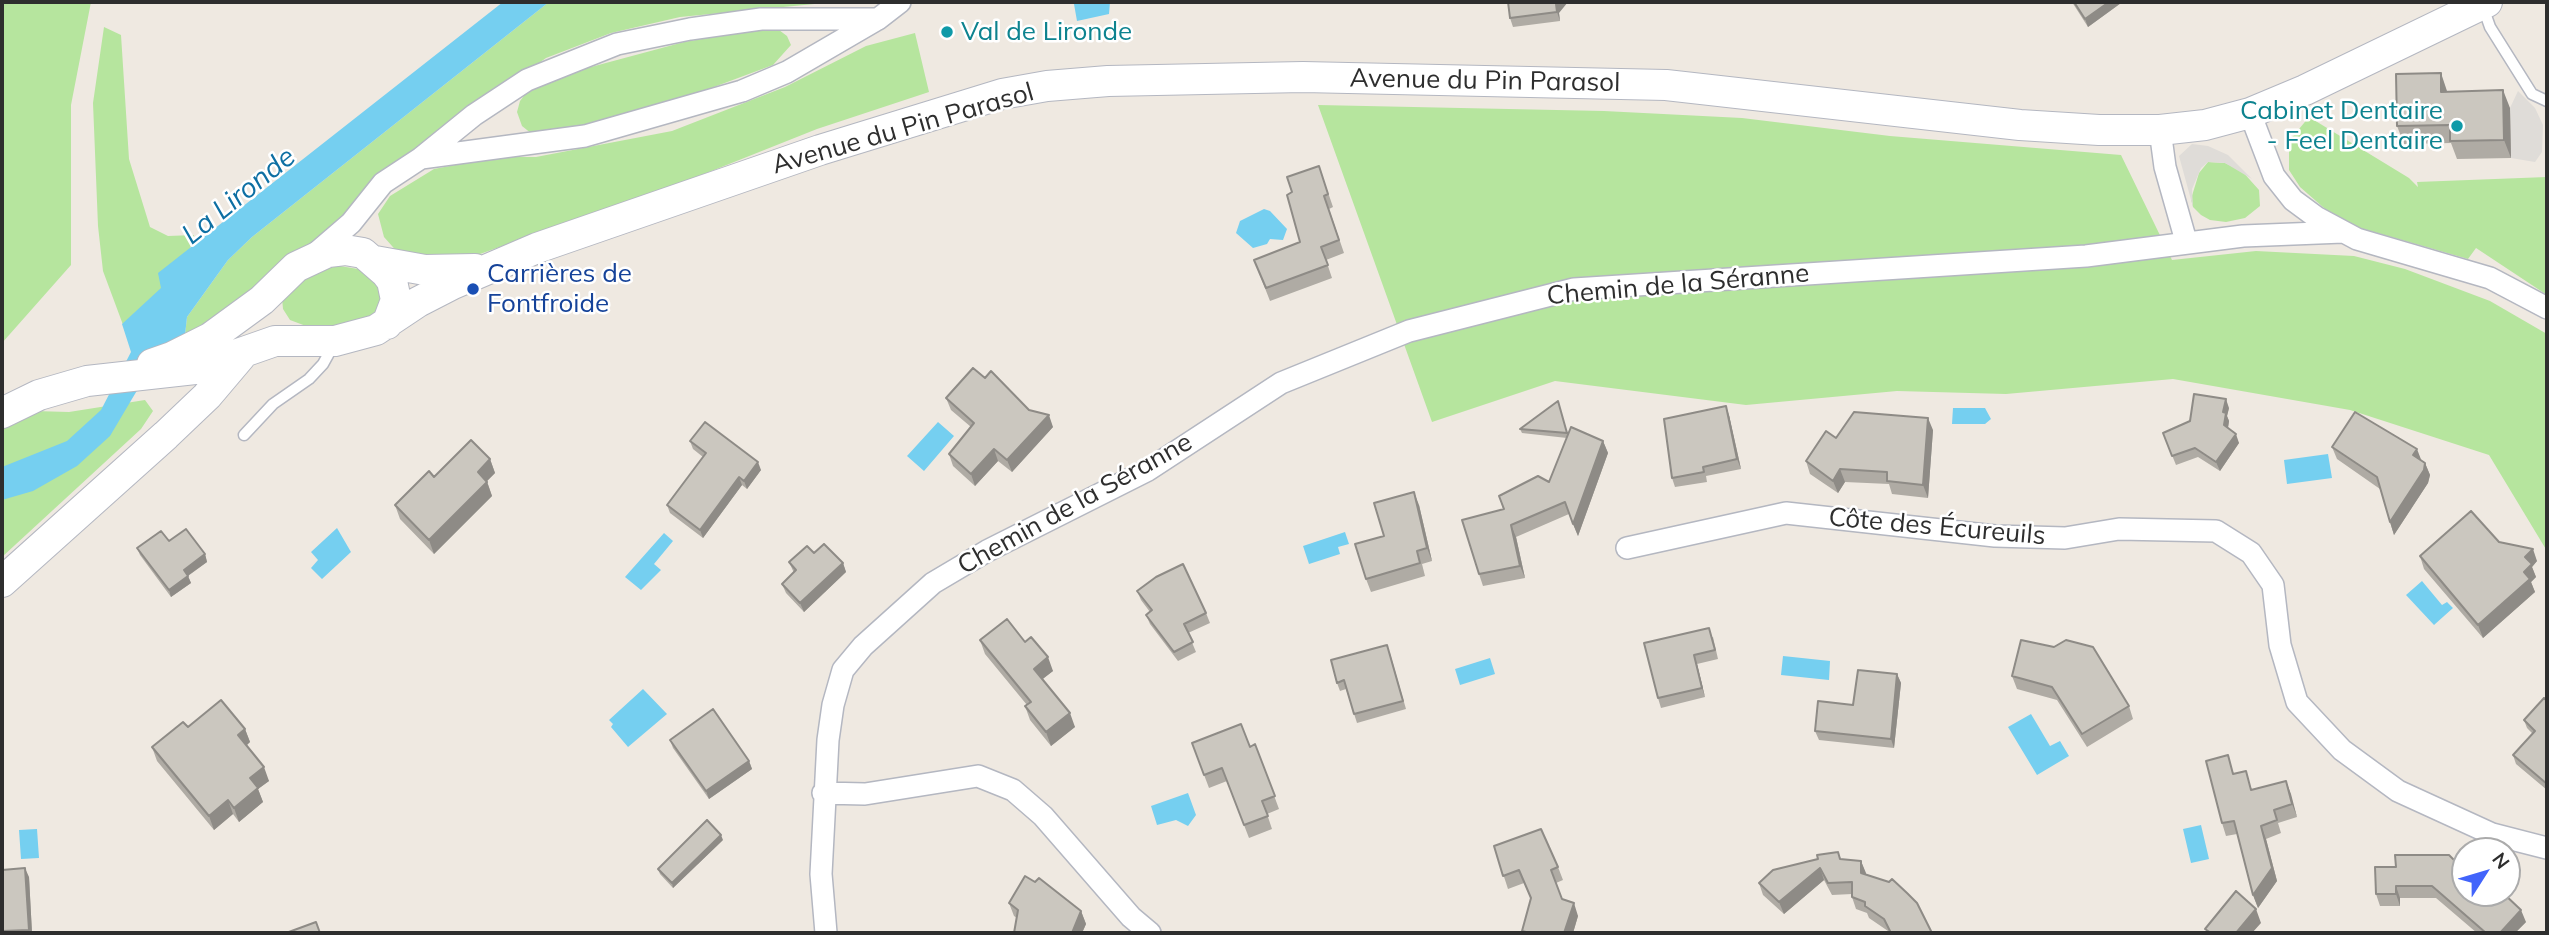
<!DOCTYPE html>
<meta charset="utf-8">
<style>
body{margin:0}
#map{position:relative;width:2549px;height:935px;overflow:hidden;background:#efe9e1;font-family:Mulish,sans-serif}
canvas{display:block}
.frame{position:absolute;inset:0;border:4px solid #2e2e2e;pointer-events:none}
.north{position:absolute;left:2451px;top:837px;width:70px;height:70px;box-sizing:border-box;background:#fff;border:2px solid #ababab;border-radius:50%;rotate:53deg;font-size:19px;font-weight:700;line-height:28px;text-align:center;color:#2e2e2e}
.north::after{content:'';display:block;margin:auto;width:24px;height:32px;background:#4264fb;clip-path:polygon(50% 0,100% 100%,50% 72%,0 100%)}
</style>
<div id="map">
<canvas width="2549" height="935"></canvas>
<div class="frame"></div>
<div class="north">N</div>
</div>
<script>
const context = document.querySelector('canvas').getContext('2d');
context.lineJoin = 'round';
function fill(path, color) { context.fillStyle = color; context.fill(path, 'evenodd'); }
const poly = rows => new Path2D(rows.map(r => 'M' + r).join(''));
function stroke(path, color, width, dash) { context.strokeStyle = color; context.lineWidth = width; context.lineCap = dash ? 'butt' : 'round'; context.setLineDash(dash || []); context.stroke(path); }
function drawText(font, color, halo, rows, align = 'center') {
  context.font = font + ' Mulish,sans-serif'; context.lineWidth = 5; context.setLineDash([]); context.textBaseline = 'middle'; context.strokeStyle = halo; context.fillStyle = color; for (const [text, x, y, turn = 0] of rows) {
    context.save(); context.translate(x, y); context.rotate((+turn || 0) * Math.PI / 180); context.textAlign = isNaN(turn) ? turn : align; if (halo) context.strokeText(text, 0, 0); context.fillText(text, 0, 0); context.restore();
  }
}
fill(poly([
 [2,2,91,2,71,105,71,265,2,343],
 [549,2,835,2,680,17,611,33,546,58,367,186,338,226,221,326,185,335,187,317,228,260,252,237],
 [104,27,121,35,129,159,150,227,168,236,194,235,161,345,132,349,103,271,98,226,93,103],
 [766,28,779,30,787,36,791,45,773,65,679,100,609,119,542,134,532,134,522,126,517,112,520,101,529,89,550,78,684,42],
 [915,33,929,92,817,129,704,174,452,264,400,255,384,237,378,214,390,196,434,169,497,157,536,157,672,131,785,87,866,46],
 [1318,105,1604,111,1742,118,1890,136,2121,155,2172,260,2256,251,2354,256,2405,269,2490,301,2547,334,2547,551,2489,455,2350,410,2173,379,2006,394,1897,391,1746,405,1555,381,1432,422],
 [2309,117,2409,178,2418,187,2417,182,2547,177,2547,295,2476,248,2468,259,2360,228,2332,215,2300,187,2289,170,2289,141],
 [2208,162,2225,163,2242,171,2259,190,2260,206,2245,218,2226,222,2210,220,2201,215,2193,207,2191,199,2199,173],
 [340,266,364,270,377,280,385,298,375,314,354,324,325,327,306,326,290,320,283,309,282,298,315,270],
 [145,400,153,411,141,429,2,557,2,429,34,411,69,412]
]), '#b6e59e');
fill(poly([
 [2518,91,2535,108,2543,125,2542,152,2535,162,2511,158,2510,108],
 [2192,144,2208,146,2228,155,2252,179,2225,163,2208,162,2201,168,2192,189,2193,207,2179,156]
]), '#dfdcd8');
fill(poly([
 [503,2,549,2,252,237,228,260,187,317,185,335,164,345,110,436,77,466,33,491,2,500,2,467,67,441,101,410,131,352,122,324,161,288,158,273],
 [1084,2,1110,2,1109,14,1077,21,1074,4],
 [1264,209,1270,211,1287,229,1283,240,1270,239,1267,244,1253,248,1236,233,1240,221],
 [1953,408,1985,408,1991,419,1985,424,1952,424],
 [938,422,954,436,924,471,907,456],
 [2328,454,2332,478,2287,484,2284,460],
 [337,528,351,552,322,579,311,568,318,560,311,552],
 [1345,532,1349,544,1338,547,1340,554,1309,564,1303,546],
 [664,533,673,541,654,564,661,570,641,590,625,577],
 [2422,581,2442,605,2447,602,2453,608,2434,625,2406,595],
 [1783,656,1830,661,1829,680,1781,675],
 [1490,658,1495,674,1460,685,1455,669],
 [643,689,667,714,628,747,611,727,613,724,609,720],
 [2031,714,2050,746,2060,741,2069,756,2037,775,2008,727],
 [1188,793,1196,815,1188,826,1176,820,1157,825,1151,806],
 [2201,825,2209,859,2191,863,2183,829],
 [37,829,39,858,21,859,19,830]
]), '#75cff0');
const lane = poly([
 [2483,7,2490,27,2532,94,2547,101],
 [244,435,273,404,309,379,323,364,334,344]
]);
const street = poly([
 [878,19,761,19,690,29,617,44,527,80,474,115,421,158,585,136,742,91,787,72,878,19,900,2],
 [2250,113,2274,176,2293,200,2316,217,2357,239,2490,278,2547,308],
 [2160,130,2165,167,2186,241],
 [315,254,351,223,383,183,421,158],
 [1627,548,1786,513,1995,536,2065,538,2119,529,2216,531,2251,553,2273,585,2280,645,2297,702,2342,750,2398,791,2492,834,2547,848],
 [823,793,865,794,978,776,1013,790,1043,816,1131,917,1150,933],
 [826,933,821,874,828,740,833,705,843,670,863,646,933,583,987,551,1148,470,1281,383,1409,331,1574,289,2086,256,2243,236,2343,232]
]);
const secondary = poly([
 [375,261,425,270,475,269],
 [152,364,172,357,210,338,262,300,296,267,328,252,345,250,363,253,386,273,392,281,396,300,387,324],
 [2,413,39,395,87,381,195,369,275,341,335,341,376,330,418,302,453,284,537,248,820,150,1002,94,1047,86,1108,81,1303,77,1666,85,2020,125,2099,130,2160,130,2205,125,2250,113,2305,90,2487,2],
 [2,582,166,435,207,396,240,357]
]);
stroke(lane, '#b4b7c1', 13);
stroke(street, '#b4b7c1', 24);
stroke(secondary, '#b4b7c1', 32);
stroke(lane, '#fff', 10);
stroke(street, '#fff', 21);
stroke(secondary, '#fff', 30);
fill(poly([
 [1508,2,1559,13,1560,21,1513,27,1510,18],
 [2072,2,2120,2,2121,3,2088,27],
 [2447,91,2510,108,2511,158,2457,159,2451,143,2404,144,2397,126],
 [1319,166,1333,207,1329,209,1344,253,1326,260,1332,278,1270,301,1254,260,1300,242,1292,192],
 [985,378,1053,427,1012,472,998,461,975,486,953,466,949,454,971,427,951,410,946,398],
 [1558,401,1568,436,1603,441,1608,453,1578,536,1569,514,1516,537,1525,578,1483,586,1479,574,1503,509,1499,496,1549,482,1567,438,1522,433,1520,429],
 [2229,408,2227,416,2229,421,2228,428,2239,443,2220,471,2198,457,2176,465,2163,433],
 [1729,415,1741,469,1706,476,1707,482,1675,487,1672,478],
 [1933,430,1928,498,1892,494,1889,484,1845,482,1838,493,1810,474,1806,461,1836,438],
 [690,441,761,470,747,489,742,485,703,538,670,513,667,505,703,457,693,449],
 [2332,447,2421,460,2425,463,2430,475,2428,483,2394,535,2380,489,2337,459],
 [490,459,495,473,487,481,492,496,434,554,400,519,395,505,434,477],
 [1419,505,1432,561,1422,564,1425,576,1371,592,1366,579,1384,536],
 [169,541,205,554,207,562,188,576,191,583,171,597,140,555,137,548],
 [2499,542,2537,561,2532,567,2536,577,2531,582,2535,592,2483,638,2424,569,2420,556],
 [814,553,843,563,846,572,804,612,786,593,782,584,794,573,789,562],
 [1137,591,1206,613,1210,623,1188,633,1196,652,1178,661,1150,624,1146,615,1150,612,1141,600],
 [1713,637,1718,659,1697,664,1705,697,1661,708,1658,698,1644,643],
 [980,640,1025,642,1053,671,1042,679,1075,727,1051,746,1030,720,1025,706,1027,705,985,654],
 [1390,653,1406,709,1357,723,1346,689,1340,691,1337,683],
 [1897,674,1901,683,1894,748,1819,740,1815,731],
 [2012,676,2129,706,2133,719,2087,747,2057,700,2017,689],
 [2547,701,2547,790,2516,764,2513,755,2533,734,2527,728,2524,720],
 [188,727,245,729,250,742,246,745,269,781,258,789,263,802,239,822,233,814,214,830,157,761,152,747],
 [670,740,749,761,752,769,709,799,673,748],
 [1192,743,1250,747,1255,744,1279,809,1267,814,1272,829,1249,838,1227,781,1209,788],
 [2234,773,2252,790,2286,781,2297,817,2278,823,2281,833,2266,839,2277,881,2258,908,2253,895,2237,834,2226,836,2222,823],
 [723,840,673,888,660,874,658,869],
 [1494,846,1558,867,1563,880,1556,883,1562,899,1578,916,1573,933,1523,933,1522,931,1531,899,1524,883,1508,889],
 [1838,852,1841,859,1861,861,1866,875,1932,933,1889,933,1888,931,1869,918,1867,913,1856,909,1852,897,1852,894,1832,895,1824,880,1784,914,1763,895,1759,883],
 [2375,867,2465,893,2526,922,2515,933,2477,933,2436,898,2400,898,2400,906,2380,906,2376,894],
 [2,870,29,877,32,933,2,933],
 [1009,903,1081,911,1086,924,1082,933,1014,933,1017,918,1014,916]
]), '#afaba4');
fill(poly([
 [1557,2,1568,2,1559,13,1560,21,1557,12,1556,4],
 [2109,2,2120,2,2121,3,2088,27,2085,19],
 [2441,73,2447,91,2441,92],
 [2503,90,2510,108,2511,158,2504,140],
 [2226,399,2229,408,2227,416,2229,421,2227,434,2224,425,2223,412],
 [1726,406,1729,415,1741,469,1737,459],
 [1049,415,1053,427,1012,472,1007,460],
 [1928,418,1933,430,1928,498,1923,485],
 [2236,434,2239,443,2220,471,2216,462],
 [1603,441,1608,453,1578,536,1573,524],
 [994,449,998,461,975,486,971,474],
 [2417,449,2422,462,2413,455],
 [490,459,495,473,483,485,478,472],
 [758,462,761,470,747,489,744,481],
 [2425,463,2430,475,2428,483,2394,535,2390,522],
 [1840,469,1845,482,1838,493,1833,481],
 [739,477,742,485,703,538,700,530],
 [487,482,492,496,434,554,429,540],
 [1414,492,1419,505,1432,561,1427,548],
 [1511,525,1516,537,1525,578,1520,566],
 [2533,549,2537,561,2532,567,2536,577,2531,582,2535,592,2483,638,2478,625,2525,557],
 [205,554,207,562,186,577,184,570],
 [843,563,846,572,804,612,800,603],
 [188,576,191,583,171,597,169,590],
 [1694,655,1697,664,1705,697,1702,688],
 [1048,657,1053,671,1039,682,1034,669],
 [1897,674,1901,683,1894,748,1891,739],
 [1070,713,1075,727,1051,746,1046,732],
 [245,729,250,742,243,749,238,735],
 [749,761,752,769,709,799,706,791],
 [264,767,269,781,258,789,263,802,239,822,234,808,250,778],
 [2286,781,2291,794,2297,817,2292,804],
 [228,800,233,814,214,830,209,816],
 [2261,826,2266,839,2277,881,2258,908,2253,895],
 [721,835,723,840,673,888,672,883],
 [1861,861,1866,873,1865,885,1861,873],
 [25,868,29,877,32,933,30,933,29,930],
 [1820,868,1824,880,1784,914,1779,902],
 [2396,886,2400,898,2400,906,2396,894],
 [1574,903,1578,916,1573,933,1564,933],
 [2256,909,2261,923,2252,933,2236,933],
 [2521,910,2526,922,2515,933,2500,933],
 [1081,911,1086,924,1082,933,1072,933]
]), '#8e8b86');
const building = poly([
 [1508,2,1557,2,1556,4,1557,12,1510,18,1508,2],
 [2074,2,2109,2,2085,19,2074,2],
 [2441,73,2441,92,2503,90,2504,140,2450,141,2450,125,2397,126,2396,74,2441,73],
 [1319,166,1328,194,1324,196,1339,240,1321,247,1328,265,1266,288,1254,260,1300,242,1287,195,1292,192,1287,177,1319,166],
 [973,368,985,378,991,371,1029,410,1049,415,1007,460,994,449,971,474,949,454,974,423,946,398,973,368],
 [2194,394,2226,399,2223,412,2226,413,2224,425,2236,434,2216,462,2195,448,2172,456,2163,433,2190,421,2194,394],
 [1558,401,1567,433,1520,429,1558,401],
 [1726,406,1737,459,1703,467,1704,472,1672,478,1664,419,1726,406],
 [1854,412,1928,418,1923,485,1887,481,1887,472,1840,469,1833,481,1806,461,1826,431,1836,438,1854,412],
 [2355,412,2417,449,2413,455,2425,463,2424,470,2390,522,2377,477,2332,447,2355,412],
 [705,422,758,462,744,481,739,477,700,530,667,505,706,453,690,441,705,422],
 [1571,427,1603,441,1573,524,1565,502,1511,525,1520,566,1479,574,1462,520,1504,509,1499,496,1538,476,1549,482,1571,427],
 [471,440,490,459,478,472,487,482,429,540,395,505,429,471,434,477,471,440],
 [1414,492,1427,548,1417,551,1420,563,1366,579,1355,544,1384,536,1374,503,1414,492],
 [2471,511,2499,542,2533,549,2525,557,2532,564,2524,572,2530,579,2478,625,2420,556,2471,511],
 [186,529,205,554,184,570,188,576,169,590,137,548,161,531,169,541,186,529],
 [824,544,843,563,800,603,782,584,796,570,789,562,807,546,814,553,824,544],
 [1183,564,1206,613,1184,624,1193,642,1174,652,1146,615,1152,610,1137,591,1156,577,1183,564],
 [1007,619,1025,642,1031,637,1048,657,1034,669,1070,713,1046,732,1025,706,1031,702,980,640,1007,619],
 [1709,628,1715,650,1694,655,1702,688,1658,698,1644,643,1709,628],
 [2021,640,2054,647,2066,640,2093,647,2129,706,2082,734,2052,687,2012,676,2021,640],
 [1387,645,1403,701,1354,714,1344,680,1337,683,1331,660,1387,645],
 [1858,670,1897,674,1891,739,1815,731,1818,701,1853,705,1858,670],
 [2544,698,2547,701,2547,784,2513,755,2535,731,2524,720,2544,698],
 [221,700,245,729,238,735,264,767,250,778,258,788,234,808,228,800,209,816,152,747,183,722,188,727,221,700],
 [713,709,749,761,706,791,670,740,713,709],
 [1241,724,1250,747,1255,744,1275,796,1262,801,1268,816,1244,825,1222,768,1204,775,1192,743,1241,724],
 [2228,755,2233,774,2246,771,2251,790,2286,781,2292,804,2274,810,2277,820,2261,826,2272,868,2253,895,2234,821,2222,823,2206,761,2228,755],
 [707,820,721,835,672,883,658,869,707,820],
 [1541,829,1558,867,1551,870,1562,899,1574,903,1564,933,1530,933,1522,931,1531,898,1519,870,1503,876,1494,846,1541,829],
 [1838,852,1840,859,1861,861,1861,873,1889,882,1892,879,1907,893,1917,903,1932,933,1891,933,1884,919,1865,906,1865,902,1852,897,1852,882,1828,883,1820,868,1779,902,1759,883,1773,870,1818,859,1817,855,1838,852],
 [2395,855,2449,855,2465,871,2465,893,2503,893,2521,910,2500,933,2486,933,2432,886,2396,886,2396,894,2376,894,2375,867,2396,867,2395,855],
 [25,868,29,930,2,931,2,870,25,868],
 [1025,876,1035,882,1039,878,1081,911,1072,933,1014,933,1018,910,1009,903,1025,876],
 [2236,891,2256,909,2236,933,2211,933,2205,929,2236,891],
 [316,922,320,933,286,933,316,922]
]);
fill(building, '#cbc7bf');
stroke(building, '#8e8b86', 2);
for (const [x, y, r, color] of [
 [947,32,7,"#0f9aa8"],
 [2457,126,7,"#0f9aa8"],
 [473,289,7,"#1a4fb4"]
]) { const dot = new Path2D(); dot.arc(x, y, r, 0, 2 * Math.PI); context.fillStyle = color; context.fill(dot); stroke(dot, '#fff', 2.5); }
drawText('26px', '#0d838f', '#fff', [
 ["Val de Lironde",961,32],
 ["Cabinet Dentaire",2443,111,"right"],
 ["- Feel Dentaire",2443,141,"right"]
], 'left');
drawText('26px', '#2e2e2e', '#fff', [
 ["Avenue du Pin Parasol",1485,81,1],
 ["Avenue du Pin Parasol",903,129,-16],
 ["Chemin de la Séranne",1678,285,-5],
 ["Chemin de la Séranne",1075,504,-29],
 ["Côte des Écureuils",1937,527,5]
]);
drawText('26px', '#164399', '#fff', [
 ["Carrières de",487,274],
 ["Fontfroide",487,304]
], 'left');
drawText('italic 28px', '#0d6fa3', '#fff', [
 ["La Lironde",239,196,-39]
]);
</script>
